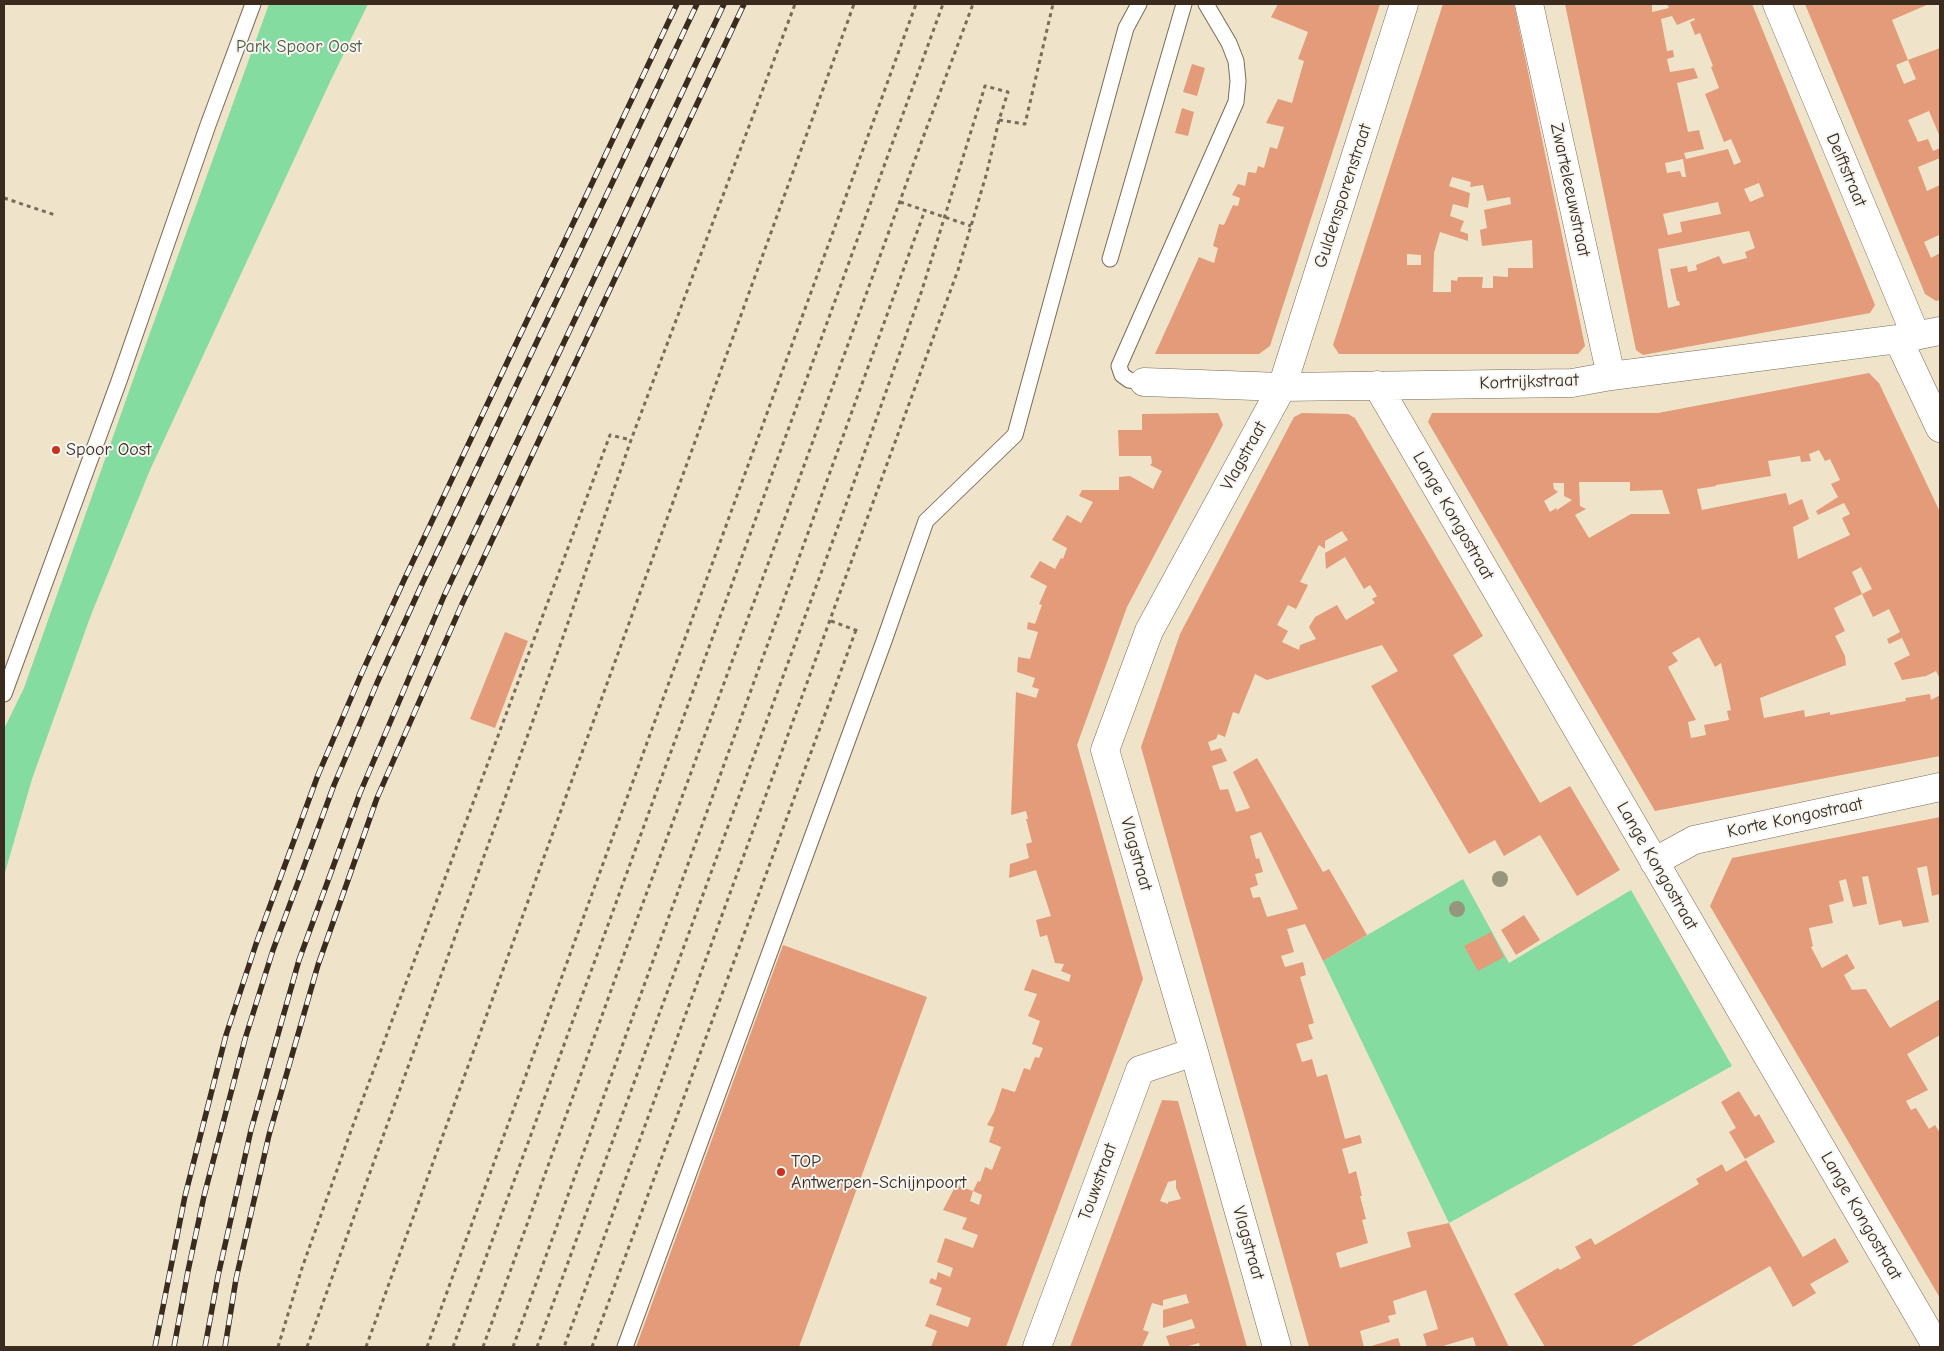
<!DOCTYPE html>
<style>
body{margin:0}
#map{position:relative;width:1944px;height:1351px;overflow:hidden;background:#efe4ca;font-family:"Comic Neue",sans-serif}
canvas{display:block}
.frame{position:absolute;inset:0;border:5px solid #3b2a1e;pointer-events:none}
</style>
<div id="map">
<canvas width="1944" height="1351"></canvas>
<div class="frame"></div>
</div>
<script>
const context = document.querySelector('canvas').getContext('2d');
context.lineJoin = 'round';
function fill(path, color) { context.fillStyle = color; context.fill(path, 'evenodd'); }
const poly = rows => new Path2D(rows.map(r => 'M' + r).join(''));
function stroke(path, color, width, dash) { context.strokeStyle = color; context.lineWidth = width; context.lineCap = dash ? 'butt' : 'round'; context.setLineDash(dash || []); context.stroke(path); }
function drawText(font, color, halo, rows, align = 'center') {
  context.font = font + ' "Comic Neue",sans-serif'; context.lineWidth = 4; context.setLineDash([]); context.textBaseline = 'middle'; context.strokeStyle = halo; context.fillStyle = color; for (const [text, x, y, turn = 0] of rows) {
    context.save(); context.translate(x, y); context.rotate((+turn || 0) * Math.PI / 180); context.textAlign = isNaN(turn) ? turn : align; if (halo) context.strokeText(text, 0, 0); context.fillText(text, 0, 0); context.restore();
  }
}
fill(poly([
 [269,4,368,4,330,82,150,470,91,615,32,779,4,876,4,729,24,688,138,366],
 [1463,879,1509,963,1631,890,1732,1066,1449,1223,1323,961]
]), '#85dca0');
fill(poly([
 [1278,4,1380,4,1270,346,1259,354,1155,354,1199,257,1214,263,1218,248,1213,246,1219,224,1224,225,1233,205,1238,206,1240,198,1232,195,1238,184,1245,186,1248,172,1256,173,1258,166,1264,168,1270,147,1277,149,1284,127,1266,123,1278,99,1292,103,1304,61,1298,59,1308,32,1271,17],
 [1443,4,1514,4,1585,346,1578,354,1339,354,1333,345],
 [1452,177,1471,182,1470,187,1483,185,1487,201,1510,197,1511,204,1484,210,1487,228,1480,230,1482,246,1532,240,1533,268,1508,268,1508,277,1493,276,1493,288,1482,288,1483,277,1458,277,1457,281,1451,280,1451,292,1433,292,1434,253,1440,232,1468,241,1468,234,1460,231,1464,221,1450,216,1453,204,1468,208,1470,193,1449,186],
 [1407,254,1421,255,1421,265,1407,265],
 [1565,4,1652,4,1652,12,1669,8,1667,4,1752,4,1875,305,1870,313,1643,355,1636,350],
 [1672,16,1677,25,1694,18,1695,20,1690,22,1695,35,1700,33,1713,66,1711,67,1719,88,1705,94,1724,142,1731,139,1741,162,1734,165,1728,149,1686,159,1684,153,1704,149,1699,130,1688,132,1677,83,1698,78,1694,68,1670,72,1667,59,1674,57,1673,50,1667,51,1661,19],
 [1683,159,1686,177,1682,177,1680,171,1667,173,1665,163],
 [1759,183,1764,196,1750,202,1744,189],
 [1718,202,1721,214,1680,222,1682,232,1668,235,1663,214],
 [1749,231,1755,248,1745,252,1747,258,1723,264,1719,256,1696,265,1697,270,1688,272,1687,266,1670,269,1677,301,1679,301,1680,305,1668,308,1658,249],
 [1805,4,1929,4,1892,20,1908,60,1896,65,1904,84,1916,79,1908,60,1940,48,1940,137,1929,111,1908,120,1918,142,1928,139,1933,151,1940,148,1940,158,1918,167,1927,191,1940,185,1940,239,1939,235,1924,242,1931,258,1940,253,1940,300,1936,301,1925,294],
 [1192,64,1205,68,1197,96,1183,92],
 [1182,108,1194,112,1188,136,1175,133],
 [1869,373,1879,383,1940,512,1940,679,1936,671,1926,676,1902,680,1894,663,1910,655,1902,638,1889,644,1887,639,1900,632,1889,609,1873,617,1862,594,1872,589,1861,567,1852,572,1862,594,1834,608,1845,631,1835,636,1845,656,1846,665,1760,698,1764,718,1804,710,1805,717,1830,712,1830,715,1906,701,1905,698,1930,694,1931,700,1940,695,1940,756,1655,811,1428,422,1432,413,1658,413],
 [1819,450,1825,461,1830,459,1840,480,1831,484,1838,497,1816,511,1818,515,1844,503,1850,514,1842,518,1850,535,1798,559,1793,527,1809,519,1802,499,1789,505,1786,493,1702,510,1697,489,1716,486,1716,485,1771,476,1768,461,1800,456,1801,462,1811,461,1809,454],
 [1579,482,1630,482,1630,491,1662,490,1670,514,1631,514,1589,538,1575,515,1586,509,1580,506],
 [1553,483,1564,483,1564,496,1572,500,1557,510,1556,508,1550,512,1544,501,1558,492,1554,489],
 [1699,637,1715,667,1721,663,1731,710,1727,711,1729,720,1704,725,1706,735,1691,738,1688,722,1696,720,1668,667,1678,661,1672,653],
 [1218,413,1223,425,1127,607,1077,745,1143,979,1006,1347,931,1347,937,1331,925,1326,930,1314,968,1327,971,1318,936,1305,942,1288,929,1283,931,1278,936,1280,938,1272,950,1277,953,1268,937,1262,945,1238,973,1248,978,1235,962,1229,967,1218,943,1210,956,1185,973,1191,978,1181,980,1182,985,1167,992,1170,1001,1147,989,1142,994,1127,987,1125,994,1112,1002,1088,1015,1092,1024,1068,1030,1070,1035,1057,1039,1058,1043,1048,1032,1044,1040,1021,1028,1016,1037,994,1024,990,1032,969,1069,982,1071,975,1061,971,1064,964,1055,963,1047,935,1040,937,1036,920,1051,916,1036,870,1009,878,1010,864,1029,858,1026,844,1032,842,1026,819,1028,819,1026,811,1011,815,1016,692,1036,698,1039,689,1032,687,1035,678,1017,672,1018,657,1030,659,1038,632,1027,629,1028,622,1035,624,1042,605,1039,604,1047,586,1030,577,1040,561,1055,569,1061,558,1063,559,1067,548,1052,540,1067,515,1081,523,1093,502,1079,496,1082,490,1119,490,1119,477,1130,476,1153,489,1162,471,1150,465,1152,463,1151,456,1119,456,1118,430,1142,430,1142,414],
 [973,1191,982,1195,979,1205,970,1201],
 [1302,413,1348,414,1355,418,1483,636,1453,655,1540,803,1570,786,1620,870,1577,896,1540,835,1504,856,1495,840,1469,854,1371,686,1398,671,1382,645,1267,680,1255,674,1239,714,1233,712,1225,737,1218,734,1216,739,1208,742,1211,751,1221,748,1227,761,1212,766,1220,790,1228,789,1236,812,1250,808,1233,772,1257,758,1323,872,1329,869,1367,935,1323,961,1305,924,1287,929,1294,952,1281,956,1285,967,1303,962,1306,975,1300,977,1314,1023,1308,1025,1313,1039,1296,1044,1302,1062,1312,1059,1317,1077,1327,1074,1345,1139,1360,1135,1362,1143,1342,1149,1349,1174,1356,1171,1362,1196,1360,1196,1366,1219,1362,1220,1368,1243,1336,1253,1340,1268,1411,1247,1407,1232,1449,1223,1509,1347,1476,1347,1473,1337,1443,1346,1427,1347,1423,1334,1438,1329,1426,1290,1393,1301,1396,1314,1388,1316,1390,1322,1360,1331,1364,1347,1309,1347,1141,747,1180,634,1294,417],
 [1342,531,1348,540,1325,553,1326,569,1345,557,1364,589,1370,585,1377,596,1372,599,1375,603,1346,620,1337,605,1315,617,1309,627,1316,639,1300,645,1299,650,1282,642,1288,631,1277,625,1288,605,1296,609,1308,585,1300,582,1319,545,1325,549,1325,541],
 [1261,832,1298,909,1267,917,1260,897,1253,898,1250,888,1258,885,1255,874,1263,872,1259,858,1256,859,1250,836],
 [505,632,528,641,495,728,470,719],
 [1940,817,1940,894,1932,896,1927,866,1917,868,1929,922,1903,927,1901,920,1879,925,1868,876,1862,877,1867,904,1853,907,1846,879,1839,881,1844,901,1829,905,1833,923,1809,928,1813,946,1811,947,1822,968,1847,954,1855,968,1844,975,1852,990,1866,989,1890,1028,1940,999,1940,1035,1907,1054,1928,1090,1906,1101,1911,1110,1916,1108,1929,1129,1935,1125,1940,1133,1940,1298,1710,906,1732,858],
 [1524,915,1540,940,1516,955,1501,930],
 [1491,932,1504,957,1478,971,1464,946],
 [783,945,927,997,799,1347,636,1347],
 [1739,1091,1755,1117,1759,1114,1775,1142,1745,1159,1729,1132,1736,1128,1721,1102],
 [1162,1100,1178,1101,1247,1347,1200,1347,1199,1343,1185,1347,1170,1347,1166,1336,1195,1328,1192,1319,1163,1328,1163,1310,1189,1303,1186,1294,1163,1300,1163,1306,1152,1303,1143,1330,1149,1332,1142,1347,1070,1347],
 [1176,1180,1176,1188,1181,1199,1168,1202,1168,1204,1160,1201,1168,1182],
 [1746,1160,1803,1257,1835,1238,1849,1262,1810,1284,1816,1293,1793,1307,1770,1266,1630,1347,1545,1347,1514,1294,1558,1268,1560,1270,1581,1258,1575,1247,1591,1238,1595,1245,1699,1184,1696,1179,1722,1164,1726,1172],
 [1398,1338,1401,1347,1368,1347]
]), '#e39b79');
const lane = poly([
 [1110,259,1184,4],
 [1144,382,1129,380,1122,375,1119,366,1236,102,1238,81,1236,61,1229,43,1206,4],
 [4,694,119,381,208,125,253,4],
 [625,1347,884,641,926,521,1015,435,1126,28,1139,4]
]);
const street = poly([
 [1529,4,1611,376],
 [1777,4,1916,336],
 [1898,339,1940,428],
 [1144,382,1282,387,1572,383,1611,376,1898,339,1940,331],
 [1377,385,1937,1347],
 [1654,862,1694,840,1940,787],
 [1037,1347,1140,1070,1194,1052],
 [1277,1347,1194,1052,1105,750,1149,631,1282,387,1404,4]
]);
stroke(lane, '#7a6b5a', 17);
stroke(street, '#7a6b5a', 29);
stroke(poly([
 [999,120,1025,124,1053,4],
 [4,198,55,215],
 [900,202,971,226],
 [831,621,858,631],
 [278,1347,302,1268,352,1128,610,435,631,440],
 [307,1347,562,640,631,440,795,4],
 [366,1347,854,4],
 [427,1347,916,4],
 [453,1347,601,944,943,4],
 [483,1347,623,957,789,507,921,143,973,4],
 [513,1347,925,210],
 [537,1347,843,513,922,290,985,86,1008,92,999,120,987,172,958,270,564,1347],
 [592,1347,856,630]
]), '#7a6b5a', 3, [4, 4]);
stroke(lane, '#fff', 15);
stroke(street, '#fff', 28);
const rail = poly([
 [155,1347,185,1196,226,1035,256,944,318,775,360,677,405,578,677,4],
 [174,1347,188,1271,204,1196,245,1039,273,950,334,785,377,683,422,584,697,4],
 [205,1347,218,1276,251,1130,299,960,360,793,444,596,724,4],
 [225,1347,236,1279,269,1135,318,965,377,798,462,604,744,4]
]);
stroke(rail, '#3b2a1e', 5.5);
stroke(rail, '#f6f6f2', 4, [11]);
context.fillStyle = '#96967d';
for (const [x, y] of [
 [1500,879],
 [1457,909]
]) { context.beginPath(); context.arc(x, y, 8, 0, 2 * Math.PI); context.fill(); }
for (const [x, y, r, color] of [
 [56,450,5,"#c8321e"],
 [781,1172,5,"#c8321e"]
]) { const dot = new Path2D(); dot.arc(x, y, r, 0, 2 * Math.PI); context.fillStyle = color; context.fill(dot); stroke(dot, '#f6f6f2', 2); }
drawText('18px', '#4e563e', '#f6f6f2', [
 ["Park Spoor Oost",299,47]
]);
drawText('18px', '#3b2a1e', '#f6f6f2', [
 ["Delftstraat",1846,170,67],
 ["Zwarteleeuwstraat",1570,190,78],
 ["Guldensporenstraat",1343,196,-72],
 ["Kortrijkstraat",1529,382,-2],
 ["Vlagstraat",1244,456,-61],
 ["Lange Kongostraat",1453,516,60],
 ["Korte Kongostraat",1795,818,-12],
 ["Vlagstraat",1136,854,74],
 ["Lange Kongostraat",1657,866,60],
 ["Touwstraat",1098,1182,-70],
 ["Lange Kongostraat",1861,1216,60],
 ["Vlagstraat",1248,1243,74]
]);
drawText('18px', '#3b2a1e', '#f6f6f2', [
 ["Spoor Oost",66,450],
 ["TOP",791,1162],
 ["Antwerpen-Schijnpoort",791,1183]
], 'left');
</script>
